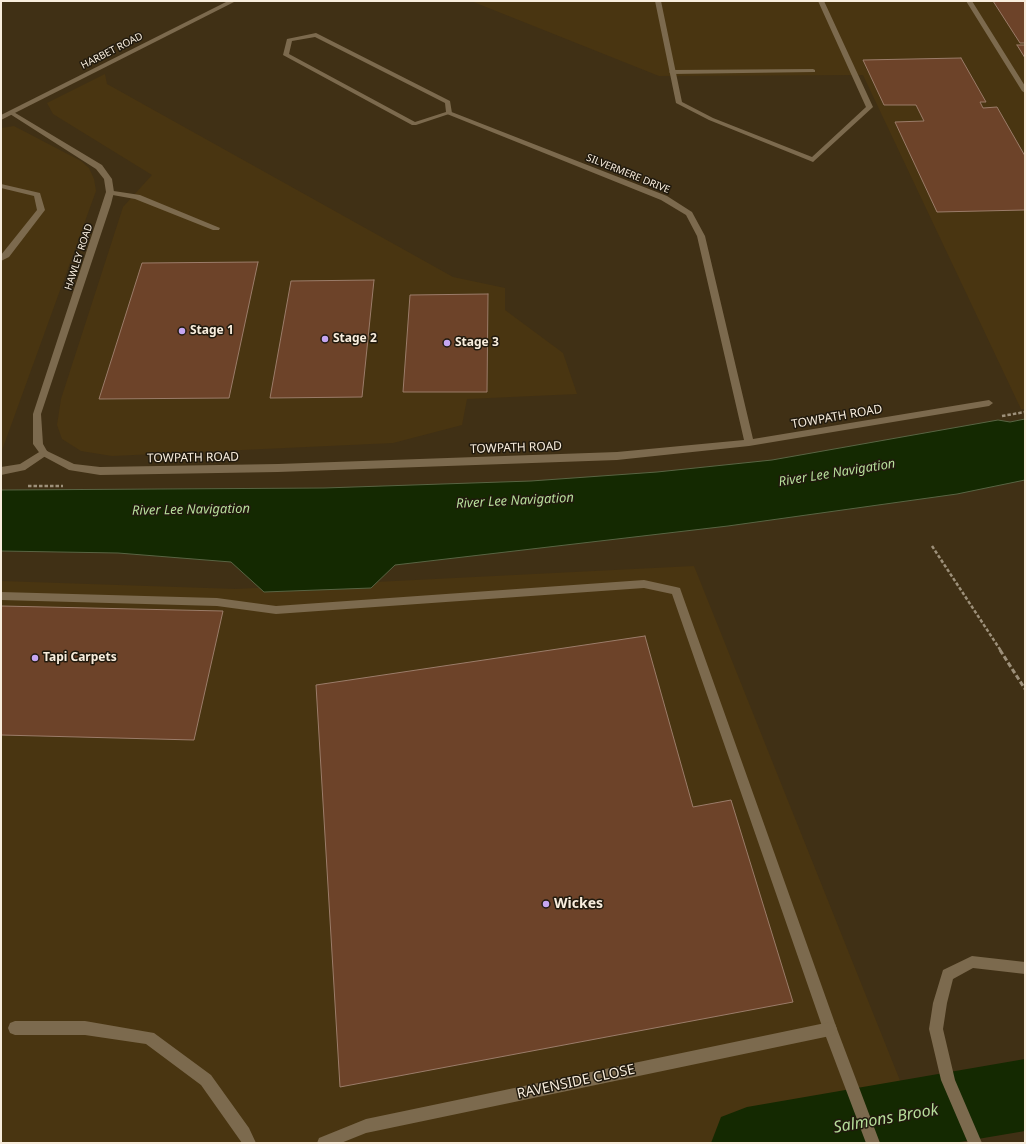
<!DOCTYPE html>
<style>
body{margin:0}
#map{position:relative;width:1026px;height:1144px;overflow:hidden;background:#403015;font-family:"Noto Sans",sans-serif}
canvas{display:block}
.frame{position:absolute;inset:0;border:2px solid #f8eddd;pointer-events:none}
</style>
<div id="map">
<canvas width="1026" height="1144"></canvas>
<div class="frame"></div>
</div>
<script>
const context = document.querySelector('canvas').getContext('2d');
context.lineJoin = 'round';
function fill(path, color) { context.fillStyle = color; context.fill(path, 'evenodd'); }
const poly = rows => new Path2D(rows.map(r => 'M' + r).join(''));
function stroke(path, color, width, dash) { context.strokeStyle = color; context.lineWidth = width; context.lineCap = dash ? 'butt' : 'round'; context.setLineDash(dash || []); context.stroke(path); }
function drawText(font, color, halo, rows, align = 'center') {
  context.font = font + ' "Noto Sans",sans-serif'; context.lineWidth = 3; context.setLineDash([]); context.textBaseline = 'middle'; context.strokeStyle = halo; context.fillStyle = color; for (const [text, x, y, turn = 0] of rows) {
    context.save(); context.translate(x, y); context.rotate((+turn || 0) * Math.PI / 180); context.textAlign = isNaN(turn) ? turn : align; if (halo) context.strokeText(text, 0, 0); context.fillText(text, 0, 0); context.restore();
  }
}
fill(poly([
 [471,1,1025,1,1025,409,1021,409,863,75,659,76],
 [105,74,107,84,453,277,505,288,505,310,563,353,577,394,467,399,462,425,393,443,112,456,81,451,62,439,57,425,61,399,123,207,152,175,53,114,47,103],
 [14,126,81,161,89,168,94,179,96,191,1,453,1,128],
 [694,566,925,1143,1,1143,1,581,236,589]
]), '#493511');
const water = poly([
 [1025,419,1025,480,957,494,728,526,395,565,371,588,264,592,231,562,118,553,1,551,1,490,324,488,531,481,657,472,772,460,998,420,1010,422,1025,419]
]);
fill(water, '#142901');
stroke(water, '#586443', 1);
fill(poly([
 [1025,1059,1025,1131,954,1143,711,1143,721,1117,747,1107,1025,1059]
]), '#142901');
const building = poly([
 [993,1,1025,1,1025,43,1020,43,993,1],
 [1017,45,1025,45,1025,58,1017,45],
 [961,58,986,102,980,102,983,108,997,107,1025,156,1025,210,937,212,895,122,924,121,916,105,884,105,863,60,961,58],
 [258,262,229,398,99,399,142,263,258,262],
 [374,280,362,397,270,398,291,281,374,280],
 [488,294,487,392,403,392,410,295,488,294],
 [1,606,223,611,194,740,1,735,1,606],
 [645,636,693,807,731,800,793,1002,340,1087,316,685,645,636]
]);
fill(building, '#6d4329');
stroke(building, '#9b7c69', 1);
stroke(poly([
 [1002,416,1025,412],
 [28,486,63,486],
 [932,546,1001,651]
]), '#9d907a', 2.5, [3.5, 2]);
stroke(poly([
 [1000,650,1025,689]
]), '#9d907a', 3, [5, 2.5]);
fill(poly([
 [316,33,450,101,452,113,416,125,412,125,283,55,287,39,316,33],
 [315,37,445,103,446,112,415,122,289,54,292,41,315,37],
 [813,69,815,70,815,72,672,74,669,72,672,70,813,69],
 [1,184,40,193,45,210,9,257,1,261,1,255,37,210,34,196,1,188,1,184],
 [107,190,140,195,220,228,219,230,213,230,135,199,107,194,107,190],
 [44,449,47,451,49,453,47,455,25,470,1,475,1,467,20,464,44,449],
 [644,580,676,587,680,588,681,591,837,1029,880,1143,866,1143,823,1029,672,594,644,588,276,614,217,606,1,600,1,592,217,598,276,606,644,580],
 [972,956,1025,962,1025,974,973,968,953,979,947,1003,943,1029,955,1080,982,1143,968,1143,941,1080,929,1029,933,1003,943,970,972,956],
 [15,1021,85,1021,154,1033,211,1075,249,1128,256,1143,242,1143,201,1085,146,1044,85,1035,15,1035,10,1033,8,1028,10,1023,15,1021]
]), '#7c6a4e');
fill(poly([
 [655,1,661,1,682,102,713,118,812,157,866,107,818,1,824,1,873,107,813,162,709,120,676,103,655,1],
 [966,1,972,1,1025,86,1025,93,1022,91,966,1],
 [449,111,667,196,692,212,705,236,753,439,989,400,993,403,989,406,749,446,617,460,278,472,100,475,69,470,41,455,33,444,33,414,106,192,104,179,96,169,10,114,10,112,12,111,102,165,112,179,114,192,111,204,41,414,43,444,47,451,74,464,100,467,278,464,617,452,744,440,697,236,686,215,661,200,447,114,446,113,449,111],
 [830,1022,835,1024,837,1029,835,1034,830,1036,366,1133,341,1143,317,1143,319,1138,366,1119,830,1022]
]), '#7c6a4e');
fill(poly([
 [228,1,236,1,1,120,1,115,228,1]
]), '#7c6a4e');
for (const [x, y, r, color] of [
 [182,331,4,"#c5a6f0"],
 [325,339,4,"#c5a6f0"],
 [447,343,4,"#c5a6f0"],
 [35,658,4,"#c5a6f0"],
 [546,904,4,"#c5a6f0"]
]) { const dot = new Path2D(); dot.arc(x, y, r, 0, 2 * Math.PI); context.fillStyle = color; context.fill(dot); stroke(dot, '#211a0e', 1.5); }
drawText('10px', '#f8eddd', '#211a0e', [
 ["HARBET ROAD",112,51,-27],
 ["SILVERMERE DRIVE",628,174,22],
 ["HAWLEY ROAD",79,257,-72]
]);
drawText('bold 12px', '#f8eddd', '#211a0e', [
 ["Stage 1",190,331],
 ["Stage 2",333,339],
 ["Stage 3",455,343],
 ["Tapi Carpets",43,658]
], 'left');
drawText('12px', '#f8eddd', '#211a0e', [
 ["TOWPATH ROAD",837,417,-10],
 ["TOWPATH ROAD",516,448,-2],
 ["TOWPATH ROAD",193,458,-1]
]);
drawText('italic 13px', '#b6de9a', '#211a0e', [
 ["River Lee Navigation",837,473,-9],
 ["River Lee Navigation",515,501,-3],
 ["River Lee Navigation",191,510,-1]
]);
drawText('bold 14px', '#f8eddd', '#211a0e', [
 ["Wickes",554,904]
], 'left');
drawText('14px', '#f8eddd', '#211a0e', [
 ["RAVENSIDE CLOSE",576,1082,-12]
]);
drawText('italic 16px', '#b6de9a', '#211a0e', [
 ["Salmons Brook",886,1119,-10]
]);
</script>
